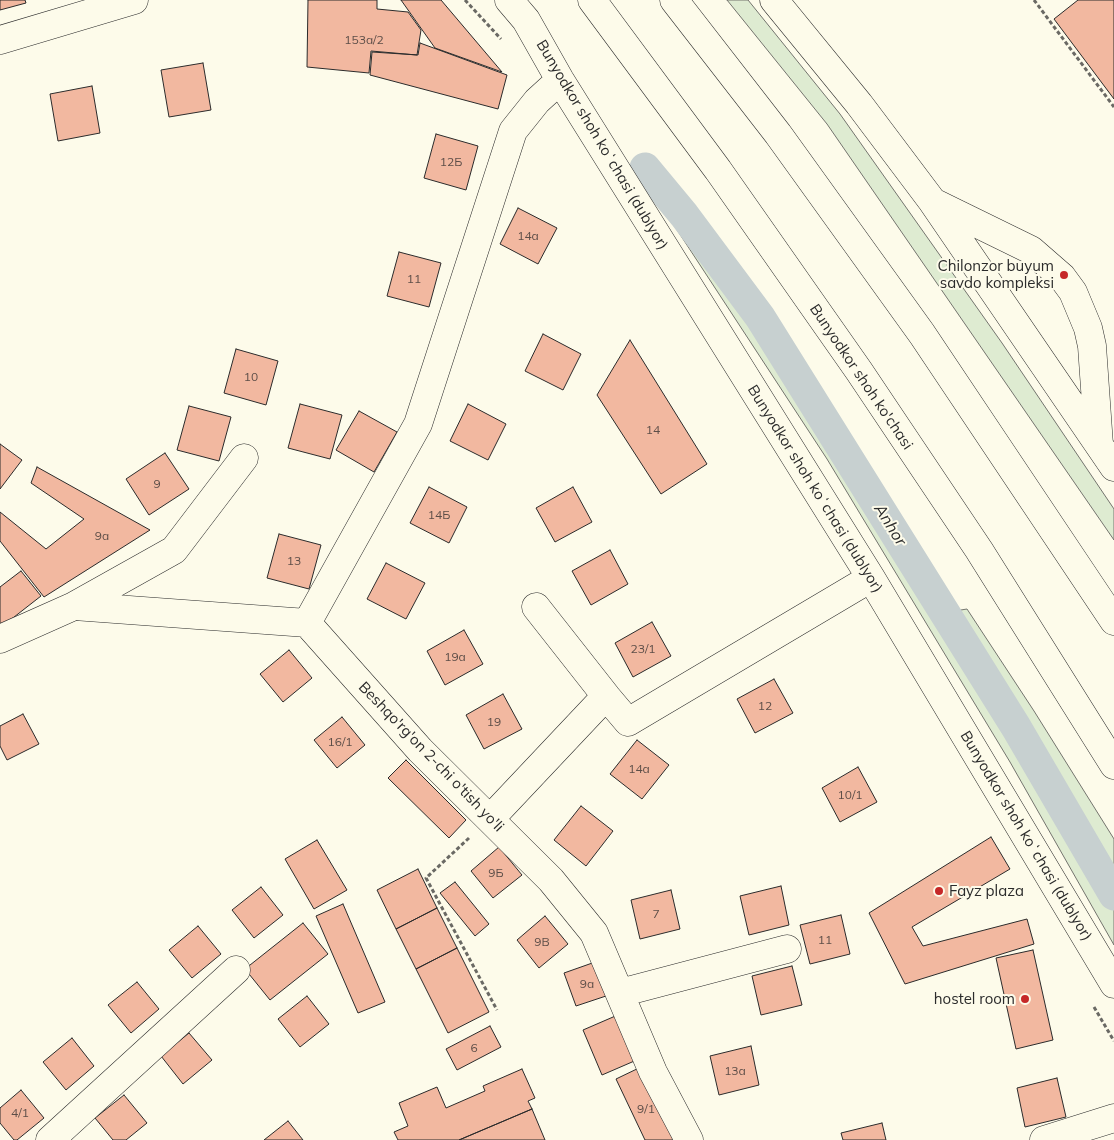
<!DOCTYPE html>
<meta charset="utf-8">
<style>
body{margin:0}
canvas{display:block;background:#fdfbea}
</style>
<canvas width="1114" height="1140"></canvas>
<script>
const context = document.querySelector('canvas').getContext('2d');
context.lineJoin = 'round';
function fill(path, color) { context.fillStyle = color; context.fill(path, 'evenodd'); }
const poly = rows => new Path2D(rows.map(r => 'M' + r).join(''));
function stroke(path, color, width, dash) { context.strokeStyle = color; context.lineWidth = width; context.lineCap = dash ? 'butt' : 'round'; context.setLineDash(dash || []); context.stroke(path); }
function drawText(font, color, halo, rows, align = 'center') {
  context.font = font + ' Mulish,sans-serif'; context.lineWidth = 4; context.setLineDash([]); context.textBaseline = 'middle'; context.strokeStyle = halo; context.fillStyle = color; for (const [text, x, y, turn = 0] of rows) {
    context.save(); context.translate(x, y); context.rotate((+turn || 0) * Math.PI / 180); context.textAlign = isNaN(turn) ? turn : align; if (halo) context.strokeText(text, 0, 0); context.fillText(text, 0, 0); context.restore();
  }
}
const green = poly([
 [727,0,748,0,840,114,1002,343,1114,509,1114,540,827,124,727,0],
 [665,201,748,312,942,613,967,609,1034,711,1114,839,1114,945,1010,762,827,459,664,210,665,201]
]);
fill(green, '#deebd1');
stroke(green, '#74746e', 1);
stroke(poly([
 [645,168,684,215,760,317,1016,727,1114,895]
]), '#c7d0d0', 31);
const building = poly([
 [0,0,25,0,26,3,0,10,0,0],
 [308,0,377,0,377,9,408,12,421,30,417,55,371,51,369,73,307,67,308,0],
 [401,0,441,0,502,72,435,48,401,0],
 [1078,0,1114,0,1114,99,1054,19,1078,0],
 [420,43,507,75,498,109,370,75,372,52,418,55,420,43],
 [203,63,211,110,169,117,161,70,203,63],
 [92,86,100,133,58,141,50,94,92,86],
 [436,134,478,146,466,190,424,178,436,134],
 [518,208,557,228,538,264,500,244,518,208],
 [399,252,441,263,429,307,387,296,399,252],
 [543,334,581,354,563,390,525,371,543,334],
 [630,340,707,464,661,494,597,395,630,340],
 [236,349,278,361,266,405,224,393,236,349],
 [300,404,342,415,330,459,288,448,300,404],
 [468,404,506,424,488,460,450,441,468,404],
 [189,406,231,417,219,461,177,450,189,406],
 [359,411,397,432,374,472,336,450,359,411],
 [0,444,22,460,0,489,0,444],
 [165,453,189,489,149,515,126,479,165,453],
 [37,467,150,530,44,597,0,541,0,512,46,549,84,519,31,483,37,467],
 [429,487,467,507,449,543,410,523,429,487],
 [573,487,592,522,555,542,536,508,573,487],
 [279,534,321,545,309,589,267,578,279,534],
 [610,550,628,584,591,605,572,571,610,550],
 [386,563,425,583,406,619,367,599,386,563],
 [21,571,41,596,0,628,0,587,21,571],
 [652,622,671,656,633,677,615,643,652,622],
 [464,630,483,664,445,685,427,651,464,630],
 [289,650,312,678,283,702,260,674,289,650],
 [774,679,793,713,755,733,737,699,774,679],
 [503,694,522,729,484,749,466,715,503,694],
 [23,714,39,744,7,760,0,746,0,726,23,714],
 [342,717,365,745,337,768,314,740,342,717],
 [637,740,669,765,642,799,610,774,637,740],
 [406,760,466,820,449,838,388,778,406,760],
 [858,767,877,802,840,822,822,788,858,767],
 [581,806,613,831,586,866,554,840,581,806],
 [991,837,1010,869,912,927,923,946,1027,919,1034,944,905,984,869,913,991,837],
 [317,840,347,890,314,909,285,859,317,840],
 [499,847,522,875,493,898,471,871,499,847],
 [418,869,437,908,396,929,377,890,418,869],
 [455,882,489,924,475,936,440,893,455,882],
 [781,886,789,925,749,935,740,896,781,886],
 [261,887,283,915,254,938,232,910,261,887],
 [671,890,680,929,640,939,631,900,671,890],
 [343,904,385,1002,358,1013,316,916,343,904],
 [437,908,457,948,416,969,396,929,437,908],
 [841,915,850,954,810,964,800,925,841,915],
 [545,916,568,944,539,968,517,940,545,916],
 [303,923,328,954,270,1000,245,969,303,923],
 [198,926,221,954,192,978,169,950,198,926],
 [457,948,489,1012,448,1033,416,969,457,948],
 [1033,950,1053,1040,1016,1049,996,958,1033,950],
 [598,961,609,995,576,1006,564,973,598,961],
 [792,966,802,1005,761,1015,752,976,792,966],
 [137,982,159,1009,131,1033,108,1005,137,982],
 [307,996,329,1024,300,1047,278,1019,307,996],
 [620,1014,639,1059,602,1075,583,1030,620,1014],
 [490,1026,501,1047,457,1070,446,1049,490,1026],
 [189,1033,212,1060,183,1084,161,1056,189,1033],
 [72,1038,94,1066,66,1090,43,1062,72,1038],
 [751,1046,759,1085,719,1095,710,1056,751,1046],
 [641,1067,676,1140,645,1140,616,1079,641,1067],
 [522,1069,535,1098,528,1101,532,1109,459,1140,398,1140,394,1132,408,1126,399,1103,437,1087,446,1108,485,1091,483,1086,522,1069],
 [1057,1078,1066,1117,1025,1127,1017,1088,1057,1078],
 [21,1090,44,1118,17,1140,14,1140,0,1123,0,1108,21,1090],
 [124,1095,147,1123,126,1140,113,1140,95,1118,124,1095],
 [532,1109,545,1140,459,1140,532,1109],
 [288,1121,303,1140,264,1140,288,1121],
 [882,1123,886,1140,843,1140,841,1133,882,1123]
]);
fill(building, '#f2b8a0');
stroke(building, '#2b2b2b', 1);
const minor = poly([
 [509,0,526,20,560,80,871,578,1114,984],
 [774,0,859,104,932,201,1114,467],
 [0,40,134,0],
 [933,202,1031,250,1062,277,1073,292,1088,328,1092,346,1099,445],
 [74,606,174,550,244,458],
 [536,607,606,696],
 [307,623,418,424,513,131,537,101,560,80],
 [0,639,74,606,307,623,420,750,551,880,594,933,653,1072,689,1140],
 [490,819,606,696,628,722,871,578],
 [620,993,787,949],
 [50,1140,236,970],
 [1044,1140,1114,1118]
]);
const major = poly([
 [592,0,718,170,859,371,979,550,1114,765],
 [674,0,778,134,922,334,1114,621]
]);
stroke(minor, '#2b2b2b', 29);
stroke(major, '#2b2b2b', 29);
stroke(poly([
 [465,0,501,39],
 [1034,0,1114,107],
 [469,838,426,878,497,1010],
 [1094,1007,1114,1041]
]), '#6a6964', 3, [4, 2.5]);
stroke(minor, '#fdfbea', 28);
stroke(major, '#fdfbea', 28);
for (const [x, y, r, color] of [
 [1064,275,5,"#c62828"],
 [939,891,5,"#c62828"],
 [1025,999,5,"#c62828"]
]) { const dot = new Path2D(); dot.arc(x, y, r, 0, 2 * Math.PI); context.fillStyle = color; context.fill(dot); stroke(dot, '#fdfbea', 2); }
drawText('12px', '#5d4e48', null, [
 ["153a/2",364,40],
 ["12Б",451,162],
 ["14a",528,236],
 ["11",414,279],
 ["10",251,377],
 ["14",653,430],
 ["9",157,484],
 ["14Б",439,515],
 ["9a",102,536],
 ["13",294,561],
 ["23/1",643,649],
 ["19a",455,657],
 ["12",765,706],
 ["19",494,722],
 ["16/1",340,742],
 ["14a",639,769],
 ["10/1",850,795],
 ["9Б",496,873],
 ["7",656,914],
 ["11",825,940],
 ["9B",542,942],
 ["9a",587,984],
 ["6",474,1048],
 ["13а",735,1071],
 ["9/1",646,1109],
 ["4/1",20,1113]
]);
drawText('15px', '#2b2b2b', '#fdfbea', [
 ["Bunyodkor shoh koʻchasi (dublyor)",602,145,59],
 ["Bunyodkor shoh ko'chasi",861,377,56],
 ["Bunyodkor shoh koʻchasi (dublyor)",815,489,58],
 ["Beshqo'rg'on 2-chi o'tish yo'li",431,757,46],
 ["Bunyodkor shoh koʻchasi (dublyor)",1026,836,59]
]);
drawText('15px', '#2b2b2b', '#fdfbea', [
 ["Chilonzor buyum",1054,266],
 ["savdo kompleksi",1054,283],
 ["Fayz plaza",949,891,"left"],
 ["hostel room",1015,999]
], 'right');
drawText('italic 16px', '#2b2b2b', '#fdfbea', [
 ["Anhor",890,525,58]
]);
</script>
